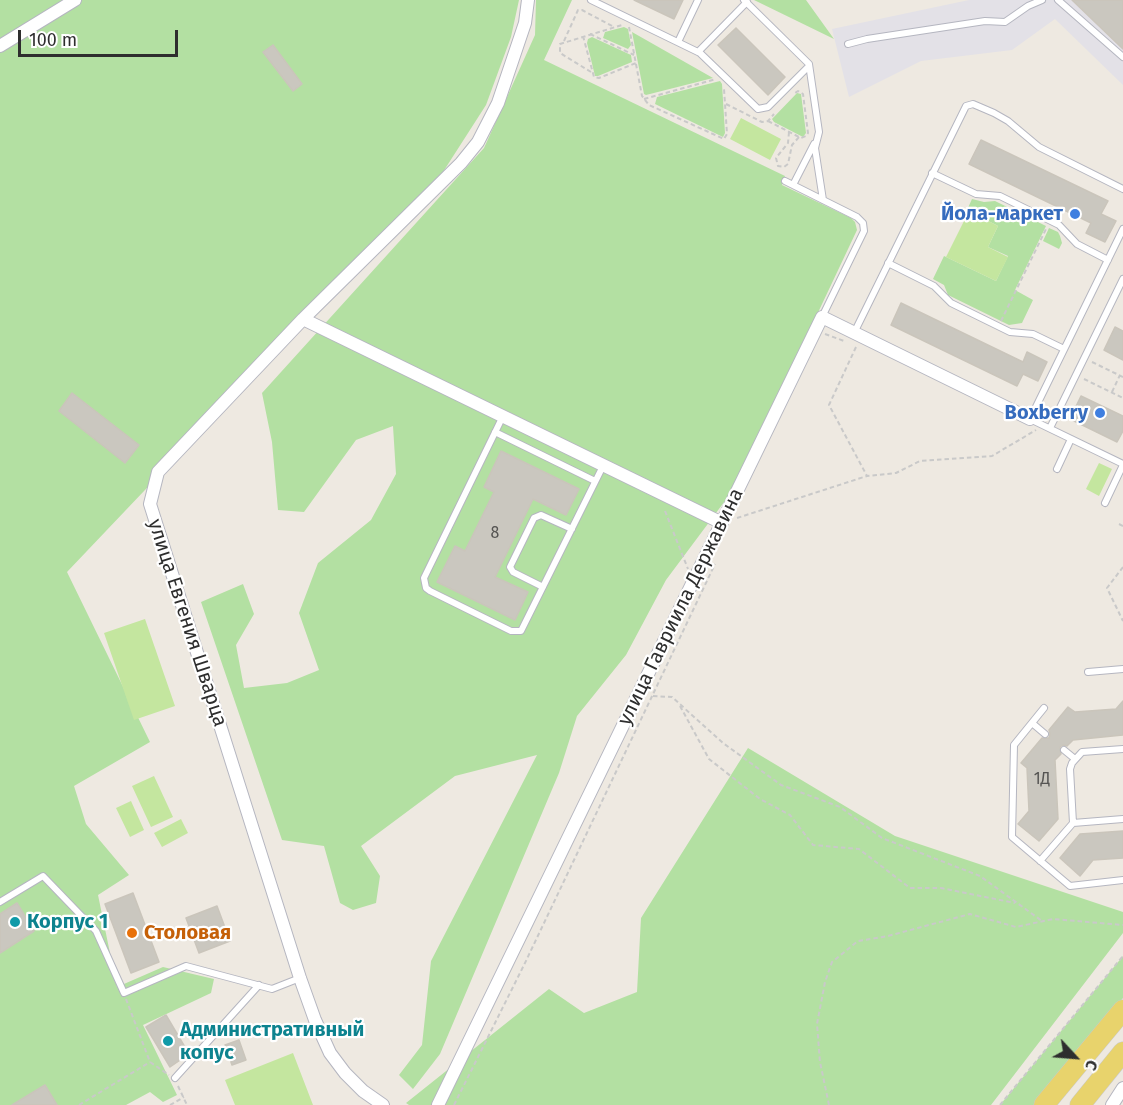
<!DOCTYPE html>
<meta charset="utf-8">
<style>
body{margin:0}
#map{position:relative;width:1123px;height:1105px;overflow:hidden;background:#eee9e1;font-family:"Fira Sans",sans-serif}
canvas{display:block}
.north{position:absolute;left:1045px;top:1027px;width:60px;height:60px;-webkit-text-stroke:4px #fff;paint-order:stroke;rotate:116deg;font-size:16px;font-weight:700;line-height:24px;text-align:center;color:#2e2e2e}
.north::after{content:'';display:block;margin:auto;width:21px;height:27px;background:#2e2e2e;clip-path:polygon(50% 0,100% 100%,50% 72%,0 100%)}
.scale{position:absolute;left:18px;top:30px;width:160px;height:27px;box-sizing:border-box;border:3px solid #2e2e2e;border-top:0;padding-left:8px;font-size:18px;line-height:21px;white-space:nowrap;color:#2e2e2e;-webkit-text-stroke:4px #fff;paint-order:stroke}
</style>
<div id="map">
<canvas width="1123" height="1105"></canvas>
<div class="north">С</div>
<div class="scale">100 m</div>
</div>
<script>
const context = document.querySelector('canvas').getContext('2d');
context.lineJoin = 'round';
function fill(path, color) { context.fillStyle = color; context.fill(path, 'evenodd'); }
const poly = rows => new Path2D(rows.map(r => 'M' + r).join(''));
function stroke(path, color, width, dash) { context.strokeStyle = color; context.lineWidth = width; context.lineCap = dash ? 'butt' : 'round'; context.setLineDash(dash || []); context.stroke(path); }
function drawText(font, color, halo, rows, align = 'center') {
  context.font = font + ' "Fira Sans",sans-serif'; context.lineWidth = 4.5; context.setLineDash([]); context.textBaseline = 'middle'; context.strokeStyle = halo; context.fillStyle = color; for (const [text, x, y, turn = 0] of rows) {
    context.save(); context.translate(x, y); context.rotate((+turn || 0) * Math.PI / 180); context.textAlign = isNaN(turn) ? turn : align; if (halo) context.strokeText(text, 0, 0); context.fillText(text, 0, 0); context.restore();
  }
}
fill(poly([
 [969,0,1123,0,1123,85,1055,19,1012,50,921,61,849,97,832,29]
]), '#e3e1e7');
fill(poly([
 [0,0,519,0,511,37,486,105,434,186,67,572,150,742,74,786,86,824,129,875,98,895,117,987,163,967,214,979,211,993,143,1025,177,1095,163,1102,150,1092,126,1105,0,1105],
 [536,0,572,0,544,60,785,176,782,185,851,218,855,222,857,230,814,321,748,470,666,580,626,655,577,716,559,773,440,1054,413,1089,399,1075,422,1045,431,961,537,755,455,776,361,846,380,876,376,903,353,910,340,903,324,846,282,840,201,602,243,584,254,614,236,645,244,688,287,683,319,670,299,613,318,563,371,520,396,474,393,426,356,440,304,512,278,510,272,442,262,393,484,148,535,35],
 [754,0,806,0,834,39],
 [624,27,628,29,631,45,628,49,603,38,605,32],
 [632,32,713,78,646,95,644,94],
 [592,37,631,55,632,62,598,76,595,76,587,43,588,39],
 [720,81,722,84,725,133,723,137,655,104,657,97],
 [797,93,801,94,806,133,803,137,774,122,772,119],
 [972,199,984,202,995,201,1046,226,1015,290,1033,300,1022,323,1009,325,948,295,944,285,933,279,944,256,996,281,1008,256,988,247,998,226,967,210],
 [1049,228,1058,232,1060,236,1062,243,1059,249,1043,241],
 [748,748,895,836,1123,912,1123,933,991,1105,409,1105,406,1103,549,989,584,1013,637,992,641,918],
 [1123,956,1123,998,1037,1105,1000,1105]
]), '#b3e0a2');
fill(poly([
 [741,118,781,139,770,160,730,139],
 [969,211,998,226,988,247,1008,257,996,281,946,257],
 [1099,463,1112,469,1099,496,1086,489],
 [145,619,175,706,134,720,104,633],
 [154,776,173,817,151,827,132,786],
 [131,801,144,830,130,837,116,808],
 [181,819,188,833,162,847,154,833],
 [293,1053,313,1105,235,1105,225,1080]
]), '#c4e69f');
const building = poly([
 [634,0,683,0,674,19,634,0],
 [1072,0,1123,0,1123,49,1072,0],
 [736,28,785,77,768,95,718,45,736,28],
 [273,45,302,84,293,91,263,52,273,45],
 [981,140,1108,201,1101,214,1116,221,1105,242,1086,233,1091,223,969,164,981,140],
 [901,303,1023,362,1027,352,1047,362,1038,381,1023,374,1017,386,891,325,901,303],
 [1115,327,1123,331,1123,360,1104,350,1115,327],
 [72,393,139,445,125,463,59,411,72,393],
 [1081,396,1123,416,1123,431,1117,442,1070,419,1081,396],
 [501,451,579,489,566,515,533,499,495,577,528,592,515,620,437,582,455,546,465,551,494,492,484,487,501,451],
 [1123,701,1123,735,1073,740,1067,746,1063,745,1060,747,1061,754,1055,760,1058,819,1039,841,1018,824,1029,811,1027,768,1021,763,1042,738,1049,738,1050,734,1049,730,1068,707,1075,712,1116,709,1123,701],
 [1123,831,1123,858,1093,860,1080,876,1060,858,1080,834,1123,831],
 [133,893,159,962,131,973,105,904,133,893],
 [17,903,34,931,0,953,0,914,17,903],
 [217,906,230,941,199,953,186,918,217,906],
 [166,1015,189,1054,170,1067,146,1027,166,1015],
 [239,1040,246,1060,232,1065,225,1045,239,1040],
 [45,1085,57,1105,12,1105,45,1085]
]);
fill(building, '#cac7bf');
stroke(building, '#cac5bb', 1.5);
const service = poly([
 [591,0,700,53,758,109,768,107,809,66],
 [744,0,809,64,819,132,815,148,823,200],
 [1058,0,1123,57],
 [678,42,698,0],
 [848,44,867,39,985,21,1005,22,1028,6,1042,0],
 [698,52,747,2],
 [932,173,976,194,1000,196,1059,225,1077,244,1108,260],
 [785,181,857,217,863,223,864,231,822,317],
 [793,185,814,144],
 [1123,229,1030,419,1123,464],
 [888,263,934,286,951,303,1010,332,1033,334,1064,349],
 [854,333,966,106,973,104,994,113,1008,121,1039,147,1123,189],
 [503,416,424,578,426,588,430,591,511,631,521,631,603,466],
 [1050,428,1123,279],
 [495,432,595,481],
 [1057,469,1071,439],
 [1105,503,1123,465],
 [543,587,513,572,510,567,534,518,541,515,572,529],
 [1088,672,1123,669],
 [1044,708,1014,745,1012,837,1070,886,1123,880],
 [1032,723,1045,734],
 [1064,750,1075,759],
 [1073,823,1070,769,1072,763,1082,752,1123,749],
 [1040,861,1073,823,1123,819],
 [0,902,43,876,96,931,124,993,186,966,272,989,300,978],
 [175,1078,259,985]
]);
const minor = poly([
 [0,46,75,0],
 [303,319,722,523],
 [383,1105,363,1091,345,1073,330,1053,315,1020,300,978,150,504,158,472,303,319,461,163,478,142,498,103,525,23,528,0],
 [438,1105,822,317,1030,419],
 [1112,1105,1123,1088]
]);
const primary = poly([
 [1044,1105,1123,1010],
 [1080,1105,1123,1052]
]);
stroke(service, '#b5b6c0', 8);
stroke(minor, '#b5b6c0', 14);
stroke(primary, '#c9c9c9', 21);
stroke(poly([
 [629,27,642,96,649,105,724,139,727,134,724,89],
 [590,34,634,55],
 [583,36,594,77,599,78,636,63],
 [564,41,578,10,582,10,614,27],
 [591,72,560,53,560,44,622,25],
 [644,99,716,79],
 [726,104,762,122,768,121,774,114],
 [768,121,801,138,806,136,808,133,803,94,798,91,795,93],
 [789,132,788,143,776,158,778,166,784,167,788,164,792,145,799,137],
 [1001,321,1046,229],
 [825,334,844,341],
 [856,347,829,405,867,476,896,473,920,461,992,456,1036,430],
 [1092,362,1123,377],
 [1084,379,1123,398],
 [1112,392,1120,375],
 [665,511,688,569],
 [737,518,867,476],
 [1119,524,1123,526],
 [1123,567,1107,588,1123,621],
 [653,696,672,697,723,743,781,785,840,807,882,838,980,876,1042,921],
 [680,706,709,759,760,799,790,815,813,845,859,849,910,888,941,888,1015,903],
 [126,999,150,1062,169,1075],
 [178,1086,187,1105],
 [79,1105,150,1062],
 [170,1105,184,1097],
 [454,1105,524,965,715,564],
 [829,1105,820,1062,817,1024,825,982,832,962,858,941,888,936,970,914,1016,927,1053,919,1123,925],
 [1000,1105,1123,956]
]), '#c9c9c9', 2, [4.5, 3]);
stroke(service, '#fff', 6);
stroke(minor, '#fff', 12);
stroke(primary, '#e8d36c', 20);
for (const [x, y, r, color] of [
 [1075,214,6,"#3f7fe0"],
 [1100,413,6,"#3f7fe0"],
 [15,922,6,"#0f9aa8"],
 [132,933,6,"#e8710a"],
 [168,1041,6,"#0f9aa8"]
]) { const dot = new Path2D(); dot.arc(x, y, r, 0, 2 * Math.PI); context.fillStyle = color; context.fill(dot); stroke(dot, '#fff', 2); }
drawText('16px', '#555452', null, [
 ["8",495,534],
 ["1Д",1042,780]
]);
drawText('bold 20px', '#366cbe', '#fff', [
 ["Йола-маркет",1063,214],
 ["Boxberry",1088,413]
], 'right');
drawText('20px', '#2e2e2e', '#fff', [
 ["улица Гавриила Державина",681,607,-64],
 ["улица Евгения Шварца",187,623,72]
]);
drawText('bold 20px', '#0d838f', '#fff', [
 ["Корпус 1",27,922],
 ["Административный",180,1030],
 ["копус",180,1053]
], 'left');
drawText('bold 20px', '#c56008', '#fff', [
 ["Столовая",144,933]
], 'left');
</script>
